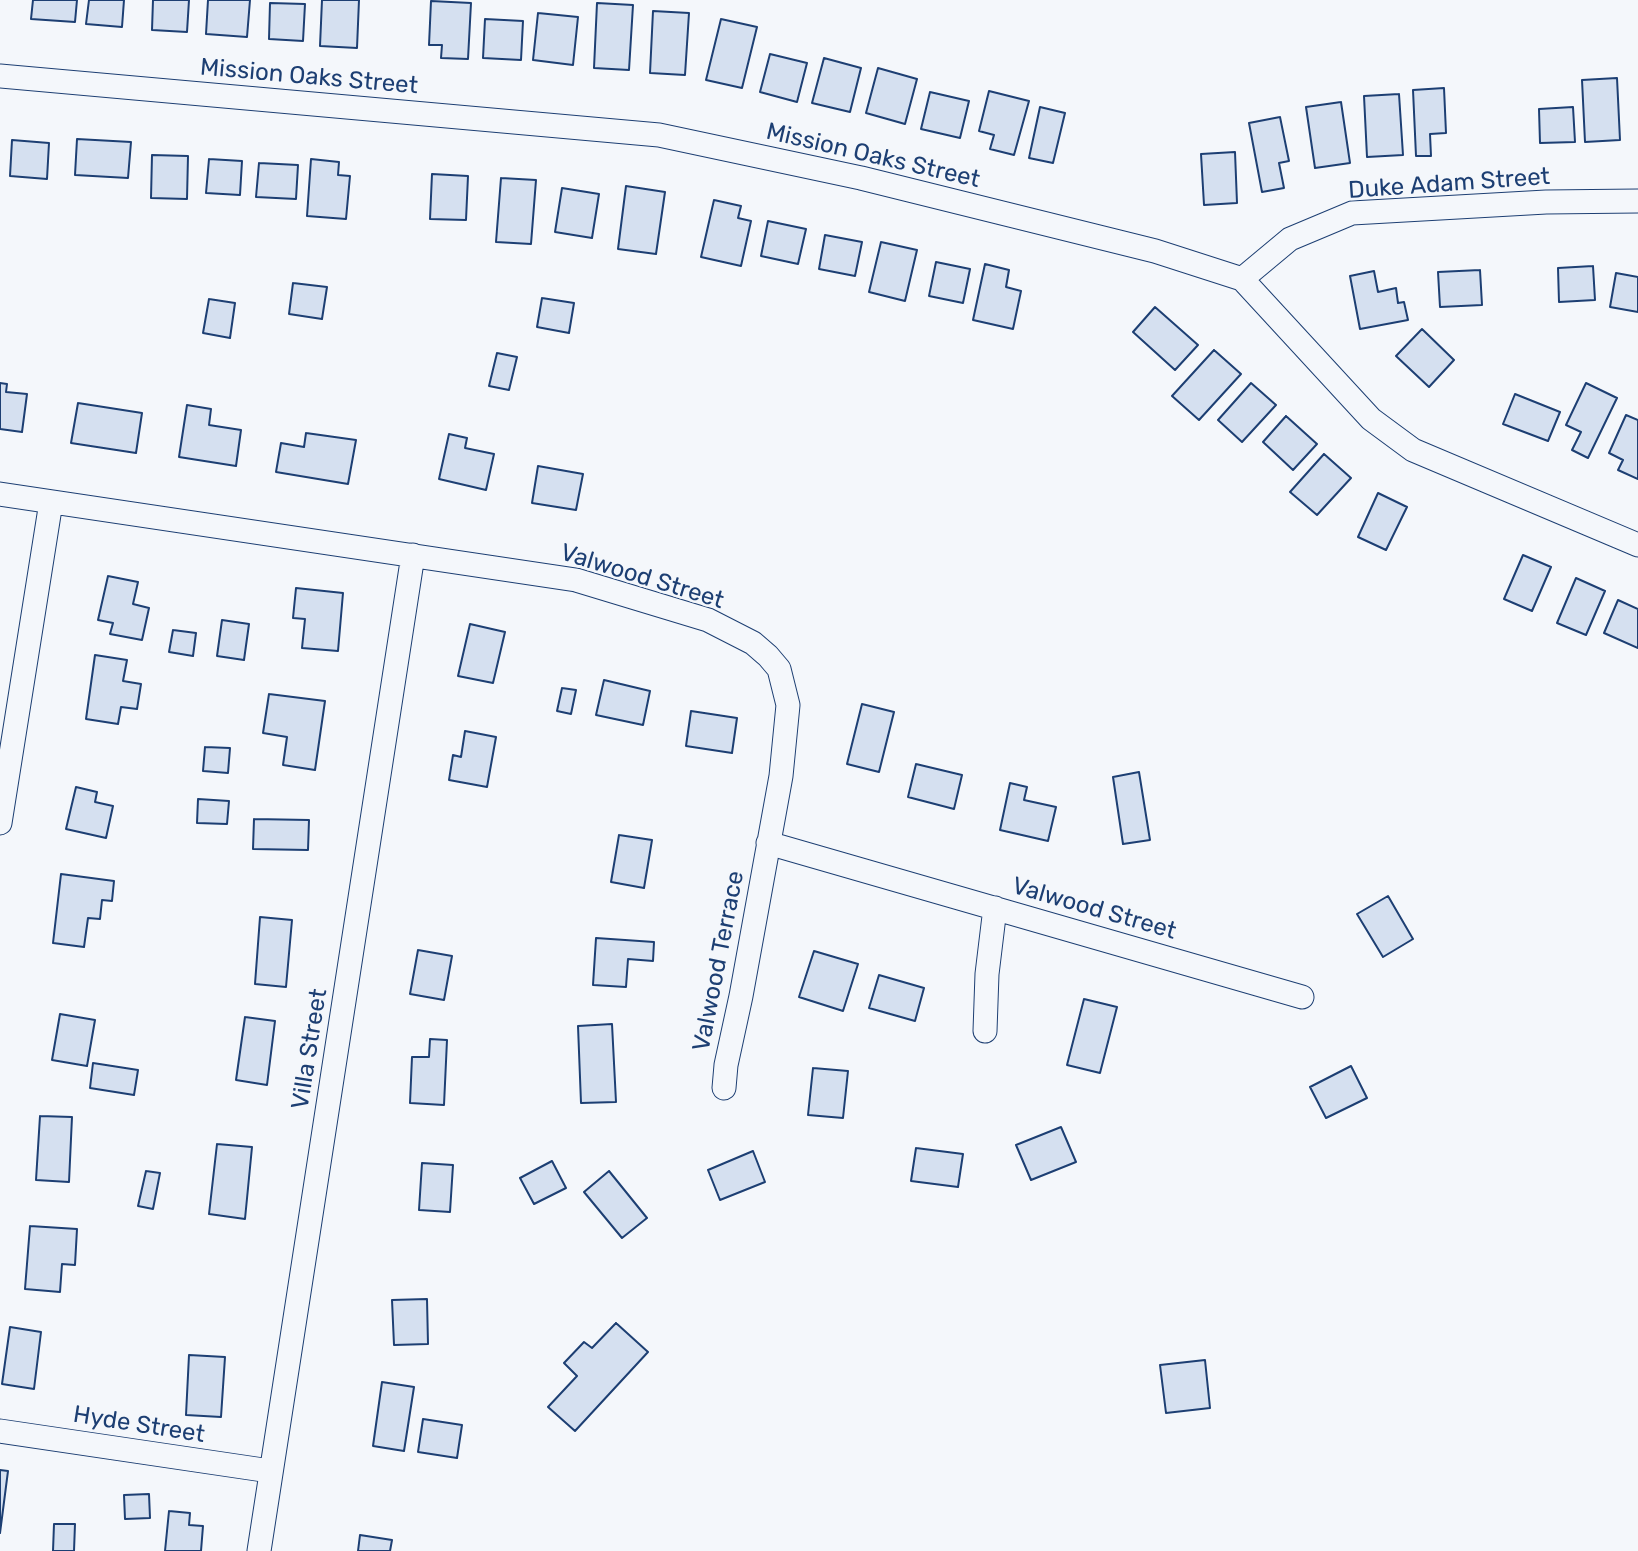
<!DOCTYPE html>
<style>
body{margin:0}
canvas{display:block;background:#f4f7fb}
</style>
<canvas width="1638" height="1551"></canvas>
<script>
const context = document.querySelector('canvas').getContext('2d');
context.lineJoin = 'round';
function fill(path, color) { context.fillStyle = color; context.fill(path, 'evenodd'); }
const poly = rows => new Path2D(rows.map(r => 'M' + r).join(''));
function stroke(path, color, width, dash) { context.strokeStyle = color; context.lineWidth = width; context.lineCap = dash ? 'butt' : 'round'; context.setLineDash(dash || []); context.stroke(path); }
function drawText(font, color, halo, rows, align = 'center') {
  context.font = font + ' Rubik,sans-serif'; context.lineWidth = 5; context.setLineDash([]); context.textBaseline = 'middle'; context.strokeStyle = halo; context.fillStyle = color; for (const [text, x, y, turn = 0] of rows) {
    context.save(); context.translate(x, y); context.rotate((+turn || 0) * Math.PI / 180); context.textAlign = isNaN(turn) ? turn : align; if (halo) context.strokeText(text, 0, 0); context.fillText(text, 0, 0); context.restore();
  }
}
const building = poly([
 [33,0,77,0,75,22,31,19,33,0],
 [89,0,124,0,122,27,86,24,89,0],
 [153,0,189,0,187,32,152,30,153,0],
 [208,0,250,0,247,37,206,34,208,0],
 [322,0,359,0,357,48,320,46,322,0],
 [431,1,471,3,468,59,441,58,442,45,429,45,431,1],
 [270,3,305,4,303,41,269,39,270,3],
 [597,3,633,5,629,70,594,68,597,3],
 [653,11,689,13,685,75,650,73,653,11],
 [538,13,578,17,573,65,533,60,538,13],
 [485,19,523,21,521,60,483,58,485,19],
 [721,19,757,27,742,88,706,80,721,19],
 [770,54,807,63,797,102,760,92,770,54],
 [824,58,861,68,850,112,812,103,824,58],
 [878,68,917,79,905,124,866,113,878,68],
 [1617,78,1620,140,1585,142,1582,80,1617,78],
 [1444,88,1446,133,1430,134,1431,156,1416,156,1413,90,1444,88],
 [989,91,1029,101,1014,155,990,149,994,135,979,131,989,91],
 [930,92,969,101,960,138,921,129,930,92],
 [1399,94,1403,155,1367,157,1364,96,1399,94],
 [1341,102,1350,163,1315,168,1306,107,1341,102],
 [1040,107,1065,113,1053,163,1029,158,1040,107],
 [1573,107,1575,142,1540,143,1539,109,1573,107],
 [1280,117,1289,161,1279,163,1284,188,1262,192,1249,123,1280,117],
 [77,139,131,142,128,178,75,175,77,139],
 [12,140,49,143,47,179,10,176,12,140],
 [1235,152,1237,203,1204,205,1201,154,1235,152],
 [152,155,188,156,187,199,151,198,152,155],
 [209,159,242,161,240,195,206,193,209,159],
 [311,159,339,162,338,175,350,176,346,219,307,216,311,159],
 [259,163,298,165,296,199,256,197,259,163],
 [432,174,468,176,466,220,430,219,432,174],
 [501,178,536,180,531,244,496,242,501,178],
 [626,186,665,192,656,254,618,249,626,186],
 [562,188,599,194,592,238,555,232,562,188],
 [714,200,741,206,738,218,751,221,741,266,701,257,714,200],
 [768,221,806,229,798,264,761,256,768,221],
 [825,235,862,242,855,276,819,269,825,235],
 [881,242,917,250,905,301,869,292,881,242],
 [936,262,970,269,963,303,929,296,936,262],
 [985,264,1009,270,1006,287,1021,291,1013,329,973,320,985,264],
 [1593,266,1595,300,1559,302,1558,268,1593,266],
 [1480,270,1482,305,1440,307,1438,272,1480,270],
 [1374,271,1378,292,1396,288,1398,303,1404,302,1408,320,1360,329,1350,276,1374,271],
 [1616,273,1638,277,1638,312,1610,307,1616,273],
 [293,283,327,287,322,319,289,314,293,283],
 [542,298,574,303,569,333,537,327,542,298],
 [209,299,235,303,230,338,203,333,209,299],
 [1155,307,1198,345,1175,370,1133,332,1155,307],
 [1422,329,1454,360,1429,387,1396,356,1422,329],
 [1214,350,1241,374,1199,420,1172,396,1214,350],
 [497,353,517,357,509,390,489,386,497,353],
 [0,383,7,384,6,392,27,394,22,432,0,429,0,383],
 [1251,383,1276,405,1242,442,1218,420,1251,383],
 [1586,383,1617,398,1588,458,1572,450,1581,432,1566,425,1586,383],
 [1515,394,1560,412,1548,441,1503,424,1515,394],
 [78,403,142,413,136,453,71,443,78,403],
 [187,405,211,409,209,425,241,430,236,466,179,457,187,405],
 [1626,415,1638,420,1638,479,1618,470,1623,460,1609,453,1626,415],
 [1286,416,1317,444,1293,470,1263,442,1286,416],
 [306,433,356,440,348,484,276,472,281,443,304,447,306,433],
 [449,434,467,438,465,448,494,454,486,490,439,479,449,434],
 [1324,454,1351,478,1317,515,1290,492,1324,454],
 [538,466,583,474,576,510,532,503,538,466],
 [1378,493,1407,507,1386,550,1358,537,1378,493],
 [1523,555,1551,567,1532,611,1504,599,1523,555],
 [108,576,138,582,133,604,149,608,142,640,110,634,113,623,98,620,108,576],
 [1576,578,1605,591,1586,635,1557,623,1576,578],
 [296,588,343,593,338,651,302,648,305,619,293,618,296,588],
 [1618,600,1638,609,1638,648,1604,633,1618,600],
 [222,620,249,624,244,660,217,656,222,620],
 [470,624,505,632,493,683,458,676,470,624],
 [173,630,196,633,193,656,169,652,173,630],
 [95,655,127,660,123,681,141,684,137,709,121,707,118,724,86,719,95,655],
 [604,680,650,691,643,725,596,715,604,680],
 [562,688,576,690,571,714,557,711,562,688],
 [269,694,325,701,315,770,283,765,287,737,263,733,269,694],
 [862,704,894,712,879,772,847,764,862,704],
 [691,711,737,718,732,753,686,746,691,711],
 [465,731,496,737,487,787,449,780,453,755,461,757,465,731],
 [205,747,230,748,228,773,203,771,205,747],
 [916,764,962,775,954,809,908,797,916,764],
 [1139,772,1150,840,1123,844,1113,777,1139,772],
 [1010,783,1027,787,1024,800,1056,807,1048,841,1000,830,1010,783],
 [76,787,97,792,95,802,113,806,106,838,66,829,76,787],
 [198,799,229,801,227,824,197,823,198,799],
 [254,819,309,820,308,850,253,849,254,819],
 [619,835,652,840,644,888,611,882,619,835],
 [61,874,114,881,112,901,102,900,100,919,88,918,84,947,53,943,61,874],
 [1388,896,1413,939,1383,957,1357,914,1388,896],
 [260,917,292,920,286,987,255,984,260,917],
 [596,938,654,942,653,961,628,959,626,987,593,985,596,938],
 [418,950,452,956,444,1000,410,994,418,950],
 [814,951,858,964,843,1011,799,997,814,951],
 [879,975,924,988,915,1021,869,1008,879,975],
 [1084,999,1117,1007,1100,1073,1067,1065,1084,999],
 [60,1014,95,1020,87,1066,52,1060,60,1014],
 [245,1017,275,1021,267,1085,236,1080,245,1017],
 [612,1024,616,1102,581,1103,578,1026,612,1024],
 [430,1039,447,1040,444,1105,410,1103,412,1057,429,1057,430,1039],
 [93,1063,138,1070,134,1095,90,1088,93,1063],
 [1351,1066,1367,1098,1326,1118,1310,1087,1351,1066],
 [813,1068,848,1071,843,1118,808,1115,813,1068],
 [40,1116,72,1117,69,1182,36,1180,40,1116],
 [1061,1127,1076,1162,1031,1180,1016,1145,1061,1127],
 [217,1144,252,1147,245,1219,209,1214,217,1144],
 [916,1148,963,1154,958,1187,911,1181,916,1148],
 [753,1151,765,1182,720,1200,708,1170,753,1151],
 [552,1161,566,1188,534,1204,520,1178,552,1161],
 [422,1163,453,1165,450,1212,419,1210,422,1163],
 [146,1171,160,1173,153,1209,138,1206,146,1171],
 [609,1171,647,1218,622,1238,584,1192,609,1171],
 [30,1226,77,1229,75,1265,62,1264,60,1292,25,1289,30,1226],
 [427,1299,428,1344,394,1345,392,1300,427,1299],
 [616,1323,648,1352,575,1431,548,1407,577,1376,564,1363,584,1342,592,1348,616,1323],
 [10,1327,41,1332,34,1389,2,1384,10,1327],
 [189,1355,225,1357,221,1417,186,1415,189,1355],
 [1205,1360,1210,1408,1166,1413,1160,1365,1205,1360],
 [382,1382,414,1387,404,1451,373,1446,382,1382],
 [423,1419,462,1425,457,1458,418,1452,423,1419],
 [0,1470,8,1471,0,1533,0,1470],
 [149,1494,150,1518,125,1519,124,1495,149,1494],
 [169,1511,190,1513,189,1525,203,1526,201,1551,165,1551,169,1511],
 [54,1524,75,1524,74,1551,53,1551,54,1524],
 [360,1535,392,1540,390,1551,358,1551,360,1535]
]);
fill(building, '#d5e0f0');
stroke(building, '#1d3f73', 2);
const street = poly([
 [0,76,659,135,861,178,1155,251,1242,279,1371,419,1413,450,1638,545],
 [1242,279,1290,239,1352,213,1546,202,1638,201],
 [0,494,576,580,708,620,753,643,768,656,779,669,788,705,781,776,741,996,726,1065,724,1088],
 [0,823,51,502],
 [768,843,1302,997],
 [985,1031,987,974,995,908],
 [0,1431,270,1471],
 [259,1551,413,555]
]);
stroke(street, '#1d3f73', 25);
stroke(street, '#f4f7fb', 23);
drawText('24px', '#1d3f73', '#f4f7fb', [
 ["Mission Oaks Street",309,77,5],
 ["Mission Oaks Street",873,156,13],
 ["Duke Adam Street",1449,184,-4],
 ["Valwood Street",642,577,17],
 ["Valwood Street",1094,909,16],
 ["Valwood Terrace",719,961,-79],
 ["Villa Street",310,1049,-81],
 ["Hyde Street",139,1425,9]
]);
</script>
